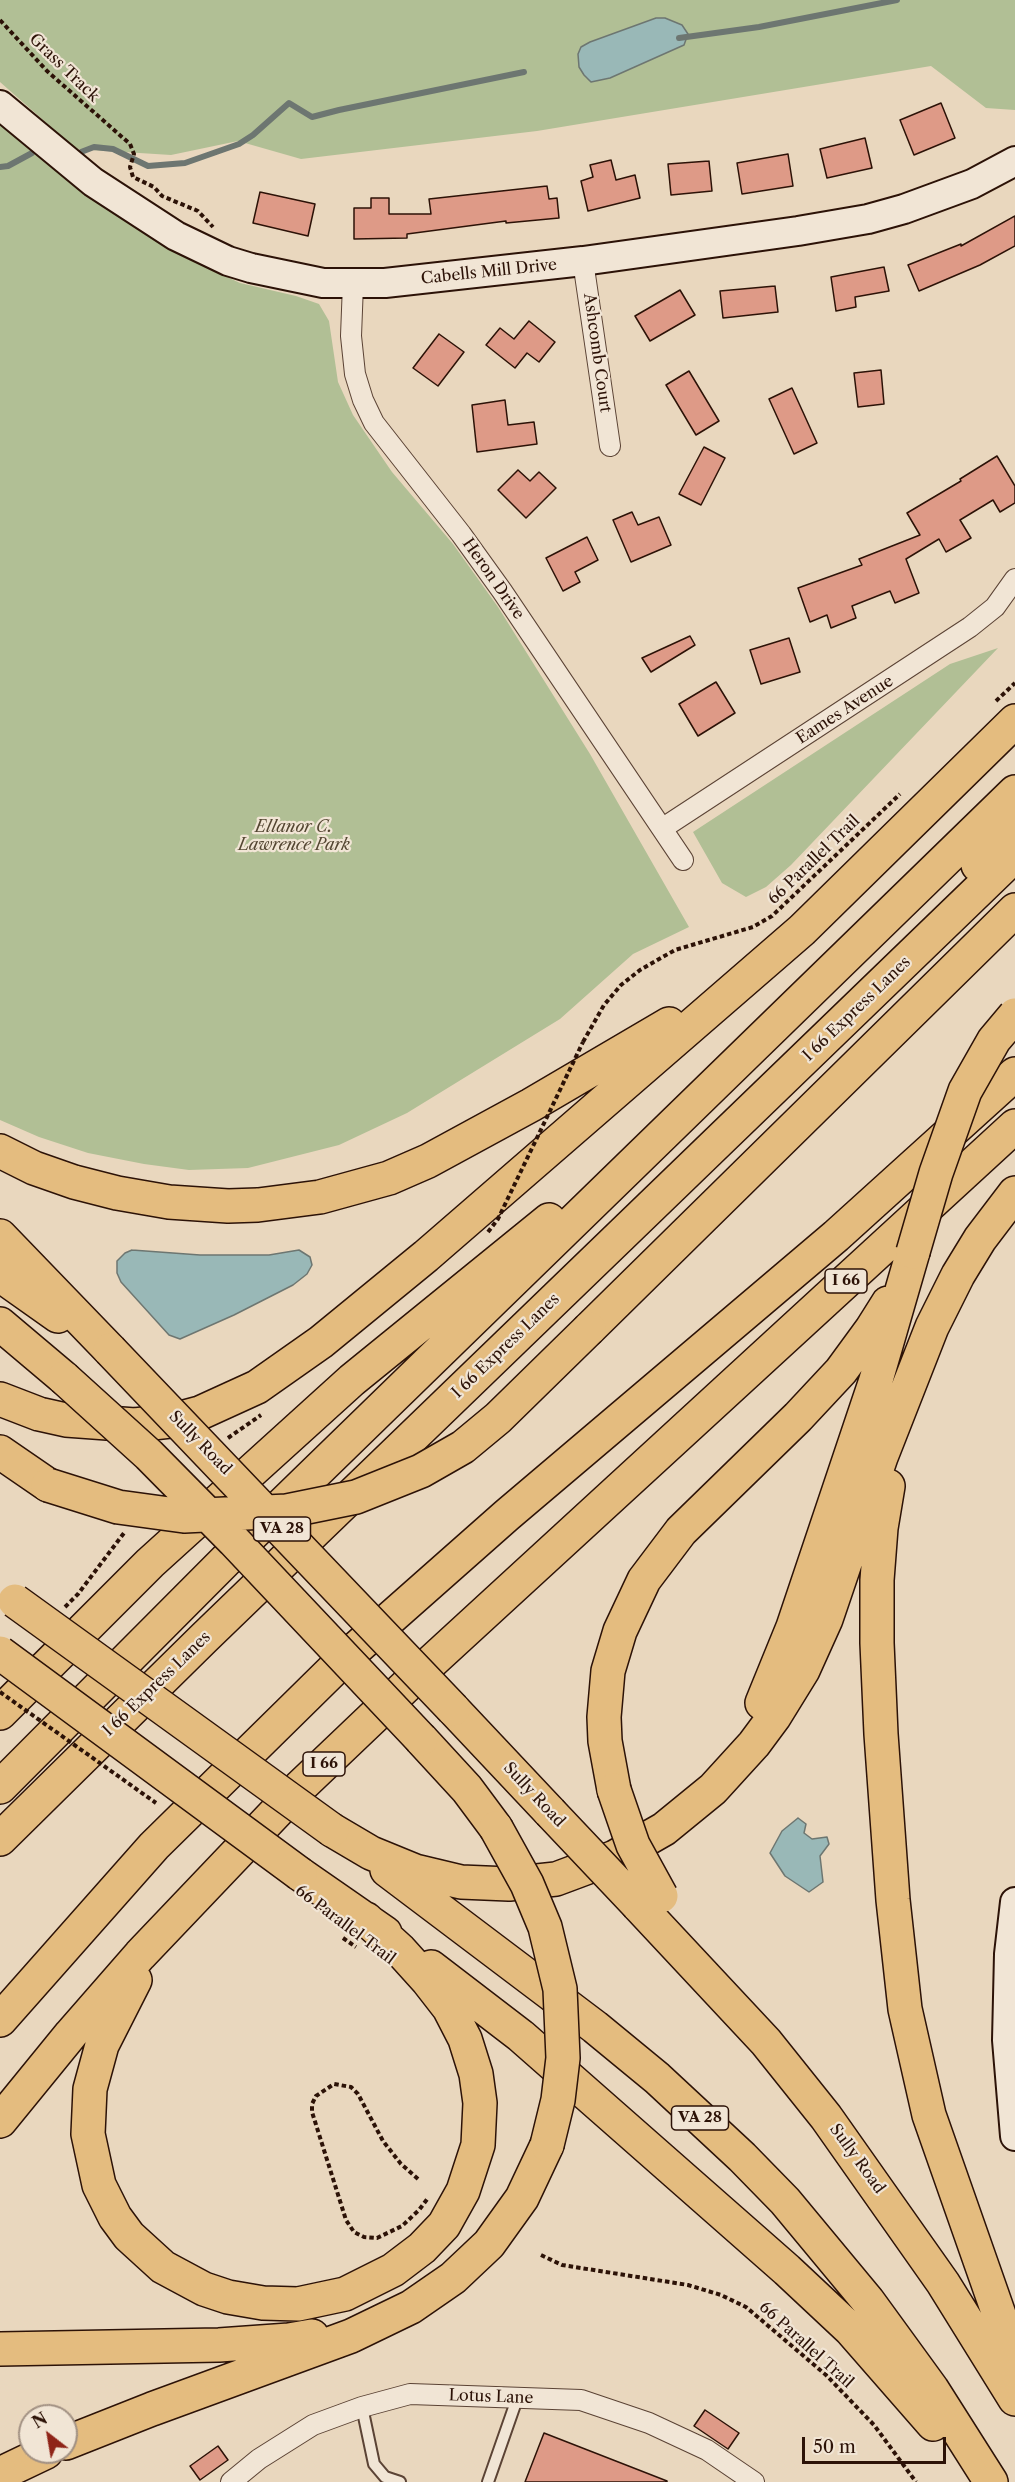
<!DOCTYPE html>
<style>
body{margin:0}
#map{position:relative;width:1015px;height:2482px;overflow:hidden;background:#e9d7be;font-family:"Libre Caslon Text",serif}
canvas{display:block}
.north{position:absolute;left:18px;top:2404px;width:60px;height:60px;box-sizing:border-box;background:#f1e5d5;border:2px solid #a29183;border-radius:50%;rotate:329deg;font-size:16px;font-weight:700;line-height:24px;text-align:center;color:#2c1207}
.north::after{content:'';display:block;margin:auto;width:21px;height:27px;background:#8f2418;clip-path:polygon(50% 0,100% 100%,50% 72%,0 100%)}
.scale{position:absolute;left:802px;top:2437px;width:144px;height:27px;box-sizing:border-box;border:3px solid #2c1207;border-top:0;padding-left:8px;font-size:18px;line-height:21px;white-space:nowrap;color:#2c1207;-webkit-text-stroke:4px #f1e5d5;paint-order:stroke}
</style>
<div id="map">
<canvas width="1015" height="2482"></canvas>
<div class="north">N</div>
<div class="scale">50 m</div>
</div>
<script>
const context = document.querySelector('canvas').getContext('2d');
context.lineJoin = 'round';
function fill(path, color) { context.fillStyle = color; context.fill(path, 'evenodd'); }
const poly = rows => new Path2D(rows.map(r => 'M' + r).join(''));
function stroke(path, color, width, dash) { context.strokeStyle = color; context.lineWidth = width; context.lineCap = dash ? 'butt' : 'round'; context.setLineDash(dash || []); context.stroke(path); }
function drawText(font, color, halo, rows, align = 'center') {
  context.font = font + ' "Libre Caslon Text",serif'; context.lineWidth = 4.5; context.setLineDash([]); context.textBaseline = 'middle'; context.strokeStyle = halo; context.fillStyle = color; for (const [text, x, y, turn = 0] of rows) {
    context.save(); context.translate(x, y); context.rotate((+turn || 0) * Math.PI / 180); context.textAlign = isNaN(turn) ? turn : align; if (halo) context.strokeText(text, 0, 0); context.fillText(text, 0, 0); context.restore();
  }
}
fill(poly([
 [0,0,1015,0,1015,110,986,108,931,66,537,131,301,159,238,141,171,155,76,149,0,82],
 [0,119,65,176,174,252,240,283,296,296,319,304,329,321,338,382,353,415,392,472,453,544,498,607,590,754,689,927,633,954,560,1019,407,1113,339,1145,248,1168,189,1170,144,1164,88,1153,39,1137,0,1120],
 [998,648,791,865,766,887,746,897,722,883,693,832,950,664]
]), '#b1bf95');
const water = poly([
 [656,18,665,18,682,25,688,34,684,45,610,78,591,82,584,75,579,67,578,54,581,47,590,42,656,18],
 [132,1250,200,1255,269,1255,299,1250,310,1257,312,1265,307,1274,293,1285,234,1315,180,1339,169,1335,121,1282,117,1273,117,1261,125,1253,132,1250],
 [798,1818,806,1824,804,1833,812,1839,827,1837,829,1844,820,1856,823,1882,809,1892,785,1876,770,1853,782,1831,798,1818]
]);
fill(water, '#99b8b7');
stroke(water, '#6d7671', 1.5);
stroke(poly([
 [679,38,759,27,897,0],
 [81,152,94,147,113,149,148,166,185,163,239,144,253,135,289,103,312,117,339,110,524,72],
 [0,167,8,166,32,153]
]), '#6d7671', 6);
const building = poly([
 [941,103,955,138,914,155,900,120,941,103],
 [865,138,872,168,827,178,820,149,865,138],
 [788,154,793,186,742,194,737,163,788,154],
 [611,160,616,180,635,175,640,198,588,211,581,181,593,177,590,165,611,160],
 [709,161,712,191,671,195,668,164,709,161],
 [547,186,549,199,557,198,559,218,506,223,506,221,407,234,407,238,354,239,354,208,371,208,371,198,389,198,389,214,431,214,429,199,547,186],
 [260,192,315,204,308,236,253,223,260,192],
 [1015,216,1015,246,980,265,919,291,908,265,961,244,961,246,1015,216],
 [884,267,889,291,855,297,856,307,836,311,831,277,884,267],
 [775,286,778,312,723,318,720,291,775,286],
 [680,290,695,315,650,341,635,316,680,290],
 [529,321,555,342,539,362,527,353,515,368,486,345,500,328,514,339,529,321],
 [439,334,464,352,438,386,413,368,439,334],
 [881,370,884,404,858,407,854,373,881,370],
 [689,371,719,421,696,435,666,385,689,371],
 [792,388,817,443,794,454,769,399,792,388],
 [505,400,508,425,534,422,537,444,477,452,472,405,505,400],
 [704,447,725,458,701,505,679,494,704,447],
 [997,456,1015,486,1015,503,1000,512,993,500,960,520,971,538,946,552,939,539,906,559,919,593,895,603,890,591,852,606,856,618,831,628,827,615,810,622,798,588,862,565,859,559,920,535,907,513,961,481,960,479,997,456],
 [518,470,530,481,539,472,556,488,526,518,498,490,518,470],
 [632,512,638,525,659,517,671,545,631,562,613,520,632,512],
 [587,537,598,560,575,572,580,582,563,591,546,558,587,537],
 [690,636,695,645,651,672,642,658,690,636],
 [789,638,800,672,761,684,750,650,789,638],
 [716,682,735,713,698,736,679,704,716,682],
 [705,2410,739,2433,728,2449,694,2426,705,2410],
 [544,2433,667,2481,667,2482,525,2482,544,2433],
 [218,2446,228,2460,200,2480,190,2466,218,2446]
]);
fill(building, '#de9a87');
stroke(building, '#2c1207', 1.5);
const lane = poly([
 [362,2407,374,2464,385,2477,400,2482],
 [488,2482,517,2399]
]);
const street = poly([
 [583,261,610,446],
 [353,284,351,336,355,374,363,400,374,423,461,534,502,591,683,860],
 [663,828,970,627,995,607,1015,579],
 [231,2482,259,2459,313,2425,362,2407,410,2394,581,2400,649,2423,707,2450,754,2482]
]);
const secondary = poly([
 [0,105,93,182,176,236,228,261,251,268,323,283,385,283,583,261,798,231,868,219,904,209,972,184,1015,161],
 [1015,1902,1009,1954,1007,2040,1015,2136]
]);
const highway = poly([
 [978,865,1015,828],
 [0,1151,34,1168,74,1182,117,1193,169,1202,228,1206,258,1205,320,1197,389,1178,428,1161,531,1105,669,1024],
 [0,1236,110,1350],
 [0,1275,58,1316],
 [0,1324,64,1378],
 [589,1329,1015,910],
 [0,1399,39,1414,66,1420,135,1425,170,1421,200,1413,257,1387,321,1342,426,1256,802,930,1015,721],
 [0,1452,48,1485],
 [888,1486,881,1528,877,1580,877,1643,881,1734,893,1900,905,2009,929,2115,1015,2360],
 [762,1703,793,1627,876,1380,913,1252],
 [453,1709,550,1812],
 [0,1713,150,1563,352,1380,549,1220],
 [421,1739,467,1789,496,1828],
 [0,1787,247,1539,1015,792],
 [614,1790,605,1741,604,1717,608,1671,620,1631,644,1580,681,1531,798,1417,841,1371,871,1330,888,1303],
 [332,1830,371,1853,415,1871,461,1882,509,1884,556,1879,615,1857,664,1829,713,1789,754,1744,774,1717,803,1670,826,1619,881,1457,932,1327,958,1275,980,1239,1015,1193],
 [0,1839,204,1638,1015,855],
 [387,1870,595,2027,657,2078,742,2157,785,2201,868,2301,932,2389,991,2482],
 [300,1874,385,1933],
 [638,1905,766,2042,826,2117,943,2283,1015,2399],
 [431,1967,521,2036,787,2270,850,2329,933,2424],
 [135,1980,102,2045,90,2089,88,2134,99,2185,115,2217,129,2236,163,2267,204,2289,228,2297,263,2303,298,2304,345,2294,393,2270,422,2248,444,2225,463,2191,478,2145,480,2103,476,2074,465,2039,449,2008,428,1981,400,1950,366,1919],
 [0,2020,154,1846,343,1660,507,1515,836,1236,1015,1074],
 [0,2121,71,2034,140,1955,301,1786,428,1665,1015,1126],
 [0,2349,219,2345,289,2340,312,2336],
 [66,2443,152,2409,351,2336,411,2307,453,2278,489,2244,522,2198,547,2145],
 [0,2474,46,2452]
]);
stroke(lane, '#5b4335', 14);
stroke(street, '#5b4335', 22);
stroke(secondary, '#2c1207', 32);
stroke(highway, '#2c1207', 36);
stroke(poly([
 [0,20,47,71,130,144,134,154,130,167,133,177,154,187,162,196,198,211,213,227],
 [996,701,1015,683],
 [583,1042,604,1005,621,985,640,970,675,950,753,927,772,916,900,794],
 [228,1438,261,1415],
 [65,1607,78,1594,124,1533],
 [343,1938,356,1947],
 [418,2179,401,2164,383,2141,358,2094,351,2087,334,2084,316,2096,312,2104,312,2112,346,2220,354,2232,364,2237,377,2238,402,2226,419,2210,428,2198],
 [541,2255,562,2265,688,2285,721,2295,746,2307,826,2375,874,2425,916,2482]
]), '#2c1207', 4, [4.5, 3]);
stroke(lane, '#f1e5d5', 10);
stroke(street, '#f1e5d5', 20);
stroke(secondary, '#f1e5d5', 28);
stroke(highway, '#e4bc7f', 33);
const highwayBridge = poly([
 [913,1252,936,1173,965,1091,994,1040,1015,1015],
 [110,1350,453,1709],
 [64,1378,149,1455,234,1541,421,1739],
 [48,1485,118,1507,184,1516,287,1511,356,1497,421,1471,463,1447,498,1418,589,1329],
 [15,1601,332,1830],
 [0,1653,300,1874],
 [614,1790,633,1845,661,1896],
 [550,1812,638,1905],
 [496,1828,527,1884,545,1927,560,1989,563,2058,558,2100,547,2145]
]);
stroke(highwayBridge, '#2c1207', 36, []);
stroke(poly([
 [488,1232,498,1219,583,1042],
 [0,1692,156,1803]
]), '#2c1207', 4, [4.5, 3]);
stroke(highwayBridge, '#e4bc7f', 33);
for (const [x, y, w] of [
 [846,1281,42],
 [282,1529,57],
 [324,1764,42],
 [700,2118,57]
]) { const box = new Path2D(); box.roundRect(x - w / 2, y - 12, w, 24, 4.5); context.fillStyle = '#f1e5d5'; context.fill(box); stroke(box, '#2c1207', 1.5); }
drawText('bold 15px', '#2c1207', null, [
 ["I 66",846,1281],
 ["VA 28",282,1529],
 ["I 66",324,1764],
 ["VA 28",700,2118]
]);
drawText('16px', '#2c1207', '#f1e5d5', [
 ["Grass Track",64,68,44],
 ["Cabells Mill Drive",489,272,-6],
 ["Ashcomb Court",597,353,82],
 ["Heron Drive",493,579,55],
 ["Eames Avenue",845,710,-33],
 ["66 Parallel Trail",814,860,-44],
 ["I 66 Express Lanes",857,1009,-44],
 ["I 66 Express Lanes",506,1346,-44],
 ["Sully Road",200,1443,46],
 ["I 66 Express Lanes",157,1684,-44],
 ["Sully Road",534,1795,47],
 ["66 Parallel Trail",345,1925,37],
 ["Sully Road",857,2159,54],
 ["66 Parallel Trail",806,2345,42],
 ["Lotus Lane",491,2397,2]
]);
drawText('italic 16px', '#544632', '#f1e5d5', [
 ["Ellanor C.",294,827],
 ["Lawrence Park",294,845]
]);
</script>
